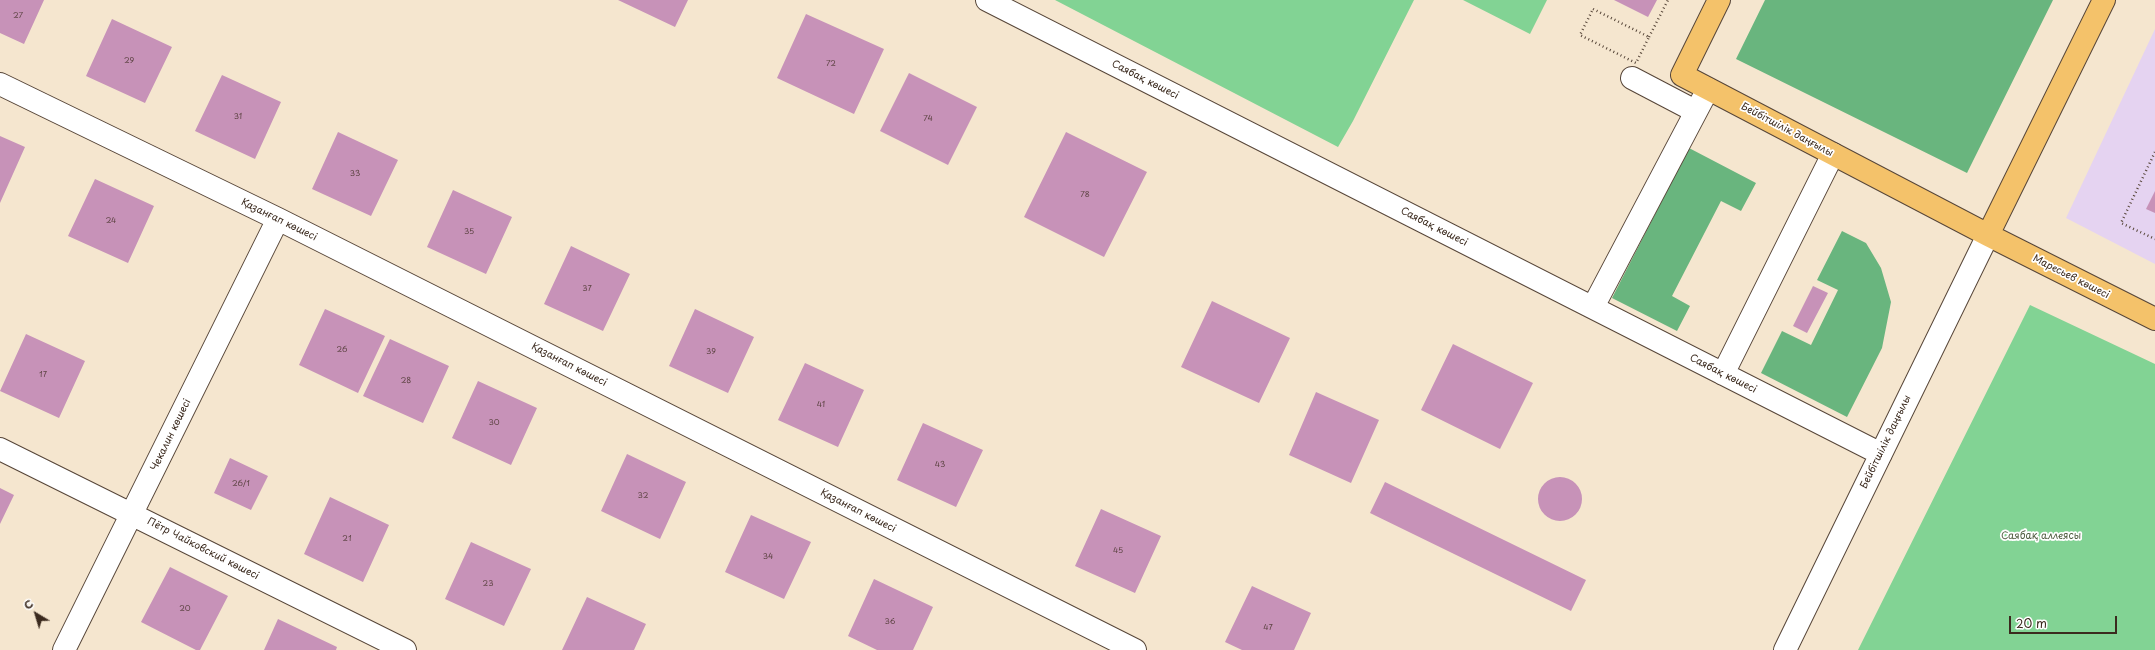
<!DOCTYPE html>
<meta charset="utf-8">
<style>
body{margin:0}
#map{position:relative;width:2155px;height:650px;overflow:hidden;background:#f5e6cf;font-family:"Playpen Sans",sans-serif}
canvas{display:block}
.north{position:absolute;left:16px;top:594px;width:40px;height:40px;-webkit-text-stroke:3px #fff;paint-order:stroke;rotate:322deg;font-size:11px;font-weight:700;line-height:16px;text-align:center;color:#3b2a1e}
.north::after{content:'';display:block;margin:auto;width:14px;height:18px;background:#3b2a1e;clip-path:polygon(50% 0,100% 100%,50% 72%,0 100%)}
.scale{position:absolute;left:2009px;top:616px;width:108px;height:18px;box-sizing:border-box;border:2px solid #3b2a1e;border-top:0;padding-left:5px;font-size:12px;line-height:14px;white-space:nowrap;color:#3b2a1e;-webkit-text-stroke:3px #fff;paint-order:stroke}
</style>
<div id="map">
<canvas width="2155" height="650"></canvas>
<div class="north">С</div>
<div class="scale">20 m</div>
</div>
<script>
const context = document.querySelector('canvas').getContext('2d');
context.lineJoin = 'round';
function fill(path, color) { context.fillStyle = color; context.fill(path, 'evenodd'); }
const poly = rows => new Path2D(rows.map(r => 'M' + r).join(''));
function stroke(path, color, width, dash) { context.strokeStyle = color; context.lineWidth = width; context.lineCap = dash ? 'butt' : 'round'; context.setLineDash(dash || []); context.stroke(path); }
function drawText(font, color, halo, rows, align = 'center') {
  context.font = font + ' "Playpen Sans",sans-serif'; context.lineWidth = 3.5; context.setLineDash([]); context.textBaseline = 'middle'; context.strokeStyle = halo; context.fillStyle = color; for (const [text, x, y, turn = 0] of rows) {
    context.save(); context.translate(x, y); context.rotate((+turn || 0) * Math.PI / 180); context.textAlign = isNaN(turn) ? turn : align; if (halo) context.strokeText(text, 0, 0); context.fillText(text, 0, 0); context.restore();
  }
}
fill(poly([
 [2155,29,2155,264,2066,218]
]), '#e5d3f1');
fill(poly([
 [1055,0,1414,0,1353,121,1338,147],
 [1463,0,1547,0,1530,34],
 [2030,305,2155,364,2155,650,1858,650]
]), '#82d394');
fill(poly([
 [1765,0,2053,0,1967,173,1736,59],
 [1689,148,1756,183,1741,211,1721,201,1672,296,1690,306,1677,331,1612,298],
 [1842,231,1866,243,1881,268,1891,302,1882,348,1847,417,1761,373,1782,331,1811,345,1838,290,1817,280]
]), '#69b57e');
fill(poly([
 [0,0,44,0,24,44,0,33],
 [618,0,688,0,675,27],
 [1614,0,1657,0,1648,17],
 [806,14,884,49,854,114,777,78],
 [112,19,172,47,145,103,86,76],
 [909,73,977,107,948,165,880,131],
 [222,75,281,102,255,159,195,131],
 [338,132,398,160,371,216,312,189],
 [1066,132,1147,172,1104,257,1024,217],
 [0,136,25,147,0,203],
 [95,179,154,206,128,263,68,236],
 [453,190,512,217,486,274,427,247],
 [2155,191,2155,213,2146,209],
 [571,246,630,274,603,331,544,304],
 [1813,286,1828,293,1807,333,1793,326],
 [1212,301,1290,338,1259,403,1181,367],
 [325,309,385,336,358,393,299,365],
 [695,309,754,337,728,393,669,366],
 [26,334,85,361,59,418,0,391],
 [390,339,449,366,423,423,363,396],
 [1453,344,1533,383,1500,449,1421,410],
 [805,363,864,390,838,447,778,420],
 [478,381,537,408,511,465,452,438],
 [1316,392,1379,420,1351,483,1289,455],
 [923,423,983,450,956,507,897,480],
 [627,454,686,482,660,539,601,511],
 [230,458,268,476,251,510,214,493],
 '1538 499a22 22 0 1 1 44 0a22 22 0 1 1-44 0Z',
 [1385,482,1586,580,1571,611,1370,513],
 [0,488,14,495,0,524],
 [330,497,389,525,363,582,304,554],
 [1101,509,1161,536,1135,593,1075,566],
 [751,515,811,542,784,599,725,572],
 [471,542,531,569,504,626,445,599],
 [170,567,228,596,200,650,196,650,141,622],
 [874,579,933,607,913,650,877,650,848,636],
 [1252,586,1311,613,1294,650,1242,650,1225,642],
 [587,597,646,624,634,650,562,650],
 [278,619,337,647,336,650,264,650]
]), '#c792b8');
const minor = poly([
 [987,0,1881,454],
 [1632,78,1695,111],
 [0,84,278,219,1135,650],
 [1593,307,1708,89],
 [1723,374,1833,154],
 [0,449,405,650],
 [64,650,278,219],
 [1785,650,1988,235]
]);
const major = poly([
 [1719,0,1682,75,1988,235,2155,319],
 [1988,235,2104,0]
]);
stroke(minor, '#574639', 24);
stroke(major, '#574639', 24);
stroke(poly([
 [1593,9,1649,37,1636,63,1580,35,1593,9],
 [1649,37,1668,0],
 [2155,152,2121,223,2155,239]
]), '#574639', 2.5, [1, 3]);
stroke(minor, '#fff', 22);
stroke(major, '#f4c26a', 22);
drawText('8px', '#5e4444', null, [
 ["27",18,16],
 ["29",129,61],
 ["72",831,64],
 ["31",238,117],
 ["74",928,119],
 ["33",355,174],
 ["78",1085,195],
 ["24",111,221],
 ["35",469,232],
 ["37",587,289],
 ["26",342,350],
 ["39",711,352],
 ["17",43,375],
 ["28",406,381],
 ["41",821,405],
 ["30",494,423],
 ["43",940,465],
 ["26/1",241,484],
 ["32",643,496],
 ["21",347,539],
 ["45",1118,551],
 ["34",768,557],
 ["23",488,584],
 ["20",185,609],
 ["36",890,622],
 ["47",1268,628]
]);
drawText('10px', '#3b2a1e', '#fff', [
 ["Саябақ көшесі",1145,80,27],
 ["Бейбітшілік даңғылы",1787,130,28],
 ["Қазанғап көшесі",279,220,26],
 ["Саябақ көшесі",1434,227,27],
 ["Маресьев көшесі",2071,277,27],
 ["Қазанғап көшесі",569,365,27],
 ["Саябақ көшесі",1723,374,27],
 ["Чекалин көшесі",171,435,-64],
 ["Бейбітшілік даңғылы",1886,442,-64],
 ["Қазанғап көшесі",858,511,27],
 ["Пётр Чайковский көшесі",203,549,27]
]);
drawText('10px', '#505d41', '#fff', [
 ["Саябақ аллеясы",2041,536]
]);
</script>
